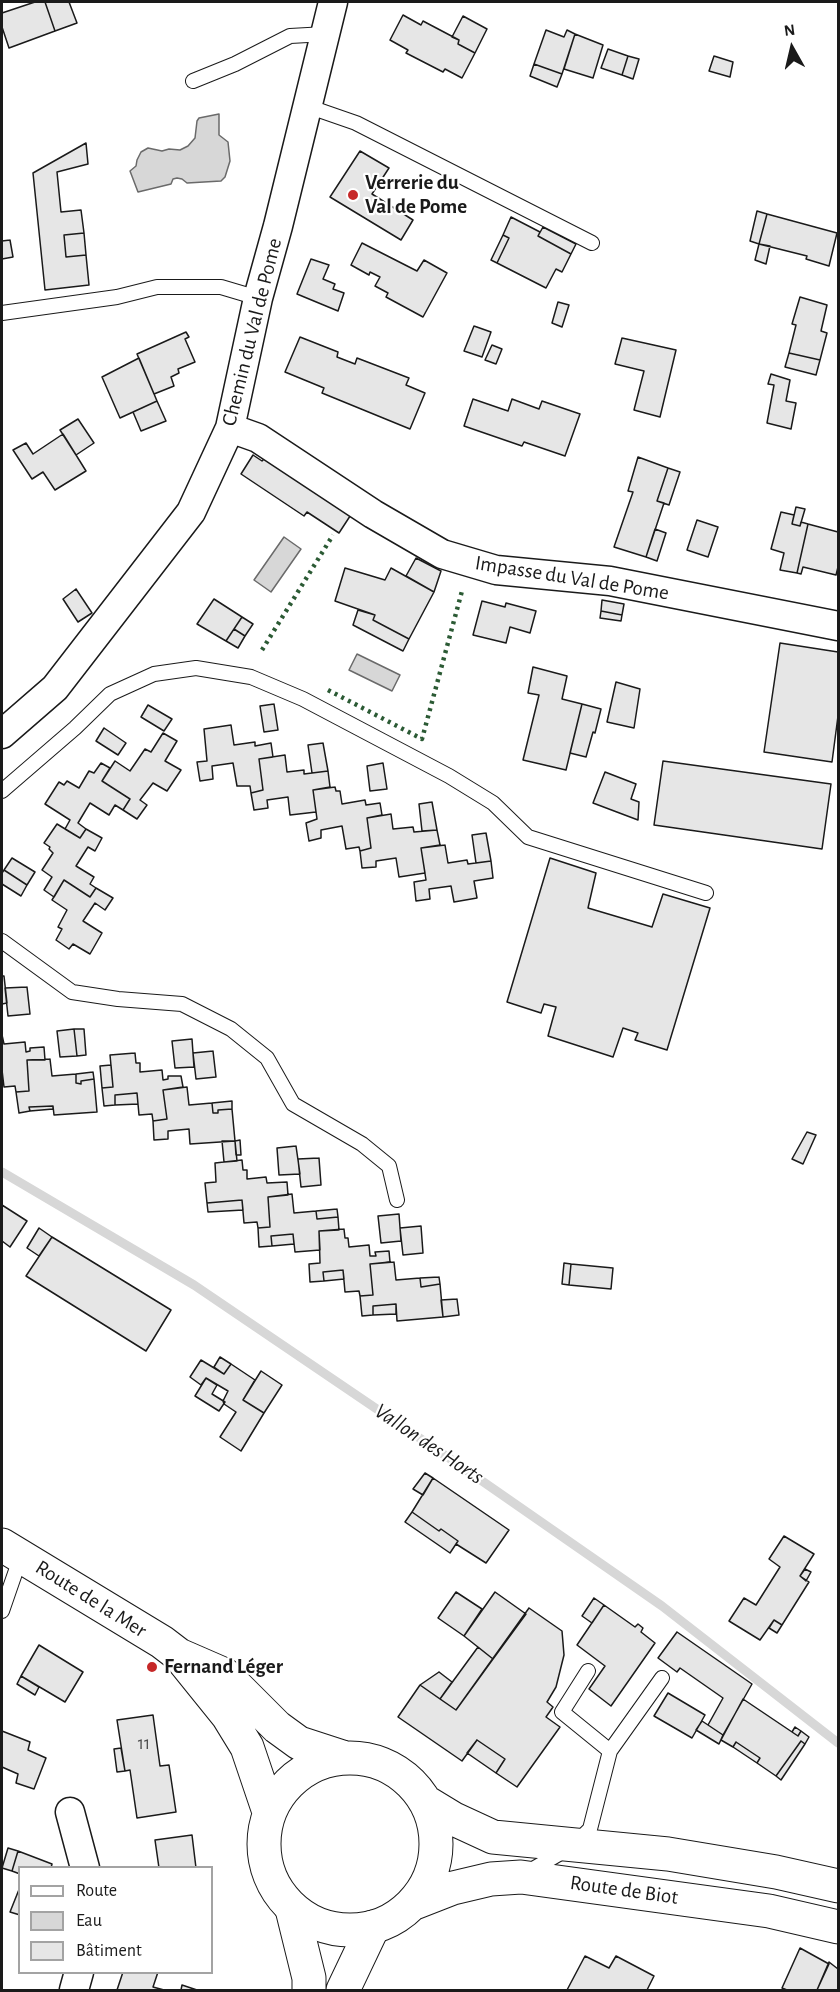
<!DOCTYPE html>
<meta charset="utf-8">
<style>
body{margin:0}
#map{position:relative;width:840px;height:1992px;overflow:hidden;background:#fff;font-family:"Alegreya Sans",sans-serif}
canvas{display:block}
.frame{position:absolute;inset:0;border:3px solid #1a1a1a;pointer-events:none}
.legend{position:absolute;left:18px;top:1866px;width:195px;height:108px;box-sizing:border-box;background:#fff;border:2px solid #a3a3a3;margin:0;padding:8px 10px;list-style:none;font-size:18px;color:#1a1a1a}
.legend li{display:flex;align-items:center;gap:12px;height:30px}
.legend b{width:30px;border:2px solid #a3a3a3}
.north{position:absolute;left:762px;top:18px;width:60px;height:60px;-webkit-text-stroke:4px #fff;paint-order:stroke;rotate:352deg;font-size:16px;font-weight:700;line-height:24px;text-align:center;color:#1a1a1a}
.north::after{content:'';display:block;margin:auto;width:21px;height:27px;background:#1a1a1a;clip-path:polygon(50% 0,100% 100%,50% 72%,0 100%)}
</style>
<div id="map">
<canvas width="840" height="1992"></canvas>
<div class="frame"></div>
<ul class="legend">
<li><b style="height:8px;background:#fff"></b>Route</li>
<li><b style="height:16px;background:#d7d7d7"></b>Eau</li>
<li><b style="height:16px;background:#e6e6e6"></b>Bâtiment</li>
</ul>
<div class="north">N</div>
</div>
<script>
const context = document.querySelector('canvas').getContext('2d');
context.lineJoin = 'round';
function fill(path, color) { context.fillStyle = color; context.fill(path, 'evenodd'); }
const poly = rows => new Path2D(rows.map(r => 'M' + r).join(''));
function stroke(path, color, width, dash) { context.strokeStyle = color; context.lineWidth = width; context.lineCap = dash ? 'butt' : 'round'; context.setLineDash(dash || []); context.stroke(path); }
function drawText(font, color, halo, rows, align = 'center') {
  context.font = font + ' "Alegreya Sans",sans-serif'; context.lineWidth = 4.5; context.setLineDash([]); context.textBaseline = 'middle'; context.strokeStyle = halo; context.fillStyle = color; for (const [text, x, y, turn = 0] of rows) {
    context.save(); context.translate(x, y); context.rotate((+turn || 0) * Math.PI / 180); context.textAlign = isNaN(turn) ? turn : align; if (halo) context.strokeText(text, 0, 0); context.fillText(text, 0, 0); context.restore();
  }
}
const water = poly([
 [219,114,219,135,228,142,230,161,225,177,221,181,187,183,182,179,177,178,173,179,171,184,138,192,130,171,136,166,137,160,141,152,148,148,162,151,169,149,180,150,188,146,195,138,197,121,199,118,219,114],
 [284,537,301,549,271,592,254,580,284,537],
 [357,654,400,675,392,691,349,670,357,654]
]);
fill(water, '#d7d7d7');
stroke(water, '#6a6a6a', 1.5);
stroke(poly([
 [2,1172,194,1285,449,1458,662,1606,838,1743]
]), '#d7d7d7', 9);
const building = poly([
 [35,2,45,2,55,31,9,48,2,27,2,13,35,2],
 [45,2,69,2,77,23,55,31,45,2],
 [403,15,421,25,423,21,459,40,458,44,475,53,462,78,445,69,443,72,406,53,408,50,390,40,403,15],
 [463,16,487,29,475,53,458,44,459,40,452,37,463,16],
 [546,30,564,37,567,30,575,34,562,74,534,64,546,30],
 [575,34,603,45,593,78,564,69,575,34],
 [608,49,628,56,622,75,601,68,608,49],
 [628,56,639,59,633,79,622,75,628,56],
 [714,56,733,62,730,77,709,71,714,56],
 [534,64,562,74,557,87,530,76,534,64],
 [86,143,88,164,57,172,61,212,81,210,84,233,64,235,66,257,86,255,89,285,45,290,33,173,86,143],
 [360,151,389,168,372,194,413,220,401,240,330,197,360,151],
 [757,211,767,214,759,244,750,241,757,211],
 [767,214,837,233,829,266,806,259,807,256,759,244,767,214],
 [511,217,540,232,538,236,571,254,562,272,556,269,546,288,497,263,509,238,503,235,511,217],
 [543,227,576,244,571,254,538,236,543,227],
 [84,233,86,255,66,257,64,235,84,233],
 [503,235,509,238,497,263,491,260,503,235],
 [10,240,13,257,2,259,2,241,10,240],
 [362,243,417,271,424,260,447,273,423,317,386,297,388,293,375,286,380,277,370,272,369,275,351,265,362,243],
 [759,244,770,246,766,264,755,260,759,244],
 [311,259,329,265,323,279,335,284,333,289,344,293,338,311,297,294,311,259],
 [800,297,827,305,821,331,827,333,820,360,789,353,796,325,792,324,800,297],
 [558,302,569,305,562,327,552,323,558,302],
 [474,326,491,332,482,357,464,351,474,326],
 [186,332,189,337,185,339,195,362,178,369,179,373,171,377,174,386,154,394,137,354,186,332],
 [300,337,338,352,337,357,355,364,357,358,409,378,406,385,425,393,410,429,322,393,324,388,285,372,300,337],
 [622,338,676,350,660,417,634,410,644,371,615,364,622,338],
 [492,345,502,349,496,364,485,360,492,345],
 [789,353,820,360,816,375,785,367,789,353],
 [139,358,157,401,120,418,102,377,139,358],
 [771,374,790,380,786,401,796,403,791,429,767,423,774,385,768,384,771,374],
 [473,399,508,411,512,399,539,409,542,401,580,414,565,456,524,442,522,446,464,426,473,399],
 [157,401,166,421,141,431,133,412,157,401],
 [78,419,94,443,76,455,60,430,78,419],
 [63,434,86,471,55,490,43,472,32,479,13,450,26,443,33,454,63,434],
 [253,455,262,461,266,457,354,510,339,533,307,512,304,516,241,474,253,455],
 [638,457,668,468,657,501,664,503,646,557,614,547,633,492,628,491,638,457],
 [668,468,680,472,669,505,657,501,668,468],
 [796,507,805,509,800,526,792,524,796,507],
 [781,512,794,515,792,524,800,526,801,522,808,524,797,573,780,570,784,553,771,549,781,512],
 [697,520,718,527,708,557,687,550,697,520],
 [808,524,838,532,838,567,836,575,803,567,801,574,797,573,808,524],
 [655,529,666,533,657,561,646,557,655,529],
 [416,558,441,571,434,592,406,576,416,558],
 [345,568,385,580,391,568,434,592,409,639,373,620,375,615,335,601,345,568],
 [76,589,92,613,78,622,63,599,76,589],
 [214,599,242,617,226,641,197,624,214,599],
 [602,600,624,604,622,615,601,611,602,600],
 [482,601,505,607,506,603,536,611,530,633,510,627,506,643,473,635,482,601],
 [358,610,375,615,373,620,409,639,403,651,353,625,358,610],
 [601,611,622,615,621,621,600,618,601,611],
 [242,617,253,624,245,636,234,629,242,617],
 [234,629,245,636,238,648,226,641,234,629],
 [780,643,838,652,838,716,832,762,764,752,780,643],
 [533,667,567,676,562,699,582,704,566,770,523,760,539,695,528,693,533,667],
 [616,682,640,689,634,728,607,722,616,682],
 [274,704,278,730,264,732,260,706,274,704],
 [582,704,601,709,595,733,593,732,586,757,570,753,582,704],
 [148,705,172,719,164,731,141,717,148,705],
 [231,725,234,745,255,742,255,746,271,743,273,757,259,759,263,790,251,793,250,786,237,786,233,763,212,766,213,779,200,781,197,762,207,761,204,729,231,725],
 [104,728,126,743,118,755,96,741,104,728],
 [163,733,177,741,165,761,181,770,167,791,153,783,140,800,147,805,137,819,123,810,130,799,102,781,115,761,130,771,145,749,151,752,163,733],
 [323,743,328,771,312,773,308,745,323,743],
 [285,755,287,772,304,770,304,774,328,771,330,787,313,790,316,812,290,815,288,797,267,800,268,808,254,810,251,793,263,790,259,759,285,755],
 [663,761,831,784,822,849,654,825,663,761],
 [101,763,110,768,102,781,130,799,123,810,115,805,109,815,90,803,78,823,86,829,80,838,65,829,70,820,45,804,59,782,64,785,67,781,79,788,89,771,94,773,101,763],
 [383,763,387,789,370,791,367,766,383,763],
 [605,772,636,784,631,799,639,802,638,820,593,803,605,772],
 [335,787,336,791,340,791,342,804,365,800,366,805,380,803,382,815,367,818,371,848,360,851,359,847,346,849,342,826,321,830,321,838,309,841,306,823,317,819,313,790,335,787],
 [432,802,437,830,422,831,419,804,432,802],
 [391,814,393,829,413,827,414,832,437,830,440,845,421,848,425,873,399,877,396,858,376,861,376,867,362,868,360,851,371,848,367,818,391,814],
 [57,824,80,838,86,829,102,838,95,851,88,847,76,866,94,877,90,884,96,888,90,897,64,880,54,897,44,890,52,877,42,870,53,853,49,849,50,847,44,843,57,824],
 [486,833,491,861,476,863,472,835,486,833],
 [445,845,448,863,467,860,468,864,491,861,493,878,474,881,477,898,454,902,451,886,429,889,430,899,416,901,414,882,426,880,421,848,445,845],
 [12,858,35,872,27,885,4,870,12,858],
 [550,858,596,873,588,908,652,927,663,894,710,908,667,1050,635,1040,638,1033,623,1028,613,1057,548,1036,556,1007,544,1004,541,1013,507,1002,550,858],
 [4,870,27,885,21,896,2,884,2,873,4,870],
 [64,880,90,897,96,888,113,898,105,910,95,903,83,921,102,933,90,954,73,944,69,949,56,940,62,929,58,927,67,910,52,900,64,880],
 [2,976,4,976,7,1003,2,1004,2,976],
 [27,987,30,1014,8,1016,5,988,27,987],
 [74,1029,84,1029,86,1055,77,1056,74,1029],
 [74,1029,77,1056,60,1057,57,1031,74,1029],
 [2,1035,4,1044,25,1042,26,1052,30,1051,30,1048,44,1047,45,1060,27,1060,29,1091,16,1092,15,1086,4,1087,2,1070,2,1035],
 [192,1039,194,1067,175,1068,172,1041,192,1039],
 [213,1051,216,1077,196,1079,193,1053,213,1051],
 [135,1053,136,1063,140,1063,140,1072,162,1070,163,1080,168,1079,168,1076,181,1076,183,1087,163,1090,167,1119,153,1121,152,1114,139,1115,137,1093,115,1095,115,1105,104,1106,102,1088,113,1087,110,1055,135,1053],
 [50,1059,52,1076,76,1074,76,1083,81,1084,81,1081,94,1079,97,1112,54,1115,53,1106,29,1107,30,1111,19,1113,16,1092,29,1091,27,1060,50,1059],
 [111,1065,113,1087,102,1088,100,1066,111,1065],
 [93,1072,94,1079,81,1081,81,1084,76,1083,76,1074,93,1072],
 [187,1087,189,1105,212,1103,213,1113,218,1113,218,1110,232,1109,235,1141,190,1144,189,1129,168,1131,168,1139,154,1140,153,1121,167,1119,163,1090,187,1087],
 [137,1093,138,1104,115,1105,115,1095,137,1093],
 [232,1101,232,1109,218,1110,218,1113,213,1113,212,1103,232,1101],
 [53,1106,53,1109,30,1111,29,1107,53,1106],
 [807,1132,816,1135,803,1164,792,1159,807,1132],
 [240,1140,241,1155,236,1155,235,1141,240,1140],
 [222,1141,235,1141,237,1161,224,1162,222,1141],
 [296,1146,300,1174,279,1175,277,1148,296,1146],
 [319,1158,321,1185,301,1187,298,1159,319,1158],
 [242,1160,243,1170,247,1170,247,1179,266,1177,267,1183,287,1182,288,1195,268,1197,270,1227,258,1228,257,1222,244,1223,242,1200,207,1203,205,1183,216,1182,215,1163,242,1160],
 [292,1194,294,1213,316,1211,317,1219,338,1217,339,1230,319,1231,320,1250,295,1252,293,1234,271,1236,272,1246,259,1247,258,1228,270,1227,268,1197,292,1194],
 [242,1200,243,1210,208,1212,207,1203,242,1200],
 [2,1205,27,1221,10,1247,2,1241,2,1205],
 [337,1209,338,1217,317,1219,316,1211,337,1209],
 [399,1214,401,1241,381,1243,378,1216,399,1214],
 [421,1226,423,1253,403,1255,400,1228,421,1226],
 [39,1228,52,1237,39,1256,27,1248,39,1228],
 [344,1229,345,1238,348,1238,349,1247,369,1245,370,1256,376,1256,375,1252,389,1251,390,1262,370,1264,373,1295,360,1296,359,1291,345,1292,343,1270,323,1272,324,1281,310,1282,309,1264,320,1263,319,1231,344,1229],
 [293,1234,294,1244,272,1246,271,1236,293,1234],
 [52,1237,171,1310,146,1351,26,1276,52,1237],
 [394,1262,396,1280,420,1278,421,1287,440,1284,443,1317,397,1321,396,1304,373,1306,373,1315,362,1316,360,1296,373,1295,370,1264,394,1262],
 [564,1263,571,1264,569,1285,562,1284,564,1263],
 [571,1264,613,1268,611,1289,569,1285,571,1264],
 [343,1270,344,1279,324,1281,323,1272,343,1270],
 [439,1277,440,1284,421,1287,420,1278,439,1277],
 [457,1299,459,1315,443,1317,441,1300,457,1299],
 [396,1304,396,1314,373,1315,373,1306,396,1304],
 [220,1357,231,1364,224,1374,214,1367,220,1357],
 [201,1360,224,1374,231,1364,255,1380,243,1400,264,1413,241,1451,220,1437,236,1412,224,1404,223,1401,228,1391,206,1378,201,1385,190,1377,201,1360],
 [261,1371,282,1385,264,1413,243,1400,261,1371],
 [206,1378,217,1385,212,1394,225,1402,219,1411,195,1396,206,1378],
 [425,1473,433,1478,423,1495,413,1489,425,1473],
 [433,1478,509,1530,486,1563,456,1544,458,1541,441,1529,439,1531,412,1512,433,1478],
 [412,1512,439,1531,441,1529,458,1541,450,1553,405,1522,412,1512],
 [784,1536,814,1554,800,1576,809,1582,782,1625,774,1620,760,1640,729,1621,744,1598,756,1605,780,1567,769,1559,784,1536],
 [805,1569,811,1572,806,1581,800,1576,805,1569],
 [456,1592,482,1609,464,1636,438,1618,456,1592],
 [495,1592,526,1614,493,1659,464,1636,495,1592],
 [594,1598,604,1605,592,1623,582,1616,594,1598],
 [604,1605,635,1627,638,1624,643,1628,641,1632,655,1643,611,1706,589,1689,605,1666,577,1645,604,1605],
 [529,1608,562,1631,564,1655,556,1687,547,1702,553,1707,546,1717,560,1727,517,1787,496,1773,505,1759,477,1740,462,1761,398,1717,420,1685,456,1710,529,1608],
 [774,1620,782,1625,777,1633,769,1628,774,1620],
 [677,1632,752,1684,723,1735,708,1725,723,1698,680,1668,677,1672,658,1658,677,1632],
 [39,1645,83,1672,65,1702,21,1676,39,1645],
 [478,1647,493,1659,456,1710,440,1699,478,1647],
 [439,1672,452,1682,440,1699,420,1685,439,1672],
 [21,1676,39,1687,35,1695,17,1684,21,1676],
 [668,1693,705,1715,692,1738,654,1716,668,1693],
 [743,1699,798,1736,801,1731,809,1737,805,1744,801,1741,776,1776,757,1763,760,1758,736,1742,733,1747,721,1740,743,1699],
 [153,1715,160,1766,169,1765,176,1812,137,1818,130,1770,125,1771,117,1720,153,1715],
 [702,1721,723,1735,719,1744,696,1730,702,1721],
 [795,1727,801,1731,798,1736,792,1732,795,1727],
 [2,1731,30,1742,28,1750,46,1758,34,1789,16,1783,18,1774,2,1767,2,1731],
 [477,1740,505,1759,496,1773,467,1753,477,1740],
 [801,1741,805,1744,781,1780,776,1776,801,1741],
 [736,1742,760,1758,757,1763,733,1747,736,1742],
 [121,1748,125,1771,117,1772,114,1749,121,1748],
 [192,1835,196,1868,159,1868,155,1840,192,1835],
 [8,1848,18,1851,12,1871,2,1868,8,1848],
 [18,1851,52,1864,51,1868,20,1868,20,1874,12,1871,18,1851],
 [20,1887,20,1915,10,1912,20,1887],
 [800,1948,829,1964,817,1990,787,1990,782,1988,800,1948],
 [585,1956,609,1968,616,1956,654,1976,647,1990,567,1990,585,1956],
 [829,1962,838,1969,838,1990,817,1990,829,1962],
 [123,1972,158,1972,153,1987,164,1990,117,1990,123,1972],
 [182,1985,197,1990,181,1990,182,1985]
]);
fill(building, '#e6e6e6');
stroke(building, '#1a1a1a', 1.5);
const service = poly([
 [193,81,235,64,290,36,326,34],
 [307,106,356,123,592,243],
 [2,313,117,297,157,287,221,287,258,298],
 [2,791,75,728,110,694,154,674,196,668,251,677,303,699,449,776,493,803,528,837,706,893],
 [2,941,72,992,118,999,182,1004,231,1029,267,1058,293,1104,362,1144,389,1166,397,1200],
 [2,1611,21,1556],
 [588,1671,562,1712,610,1751],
 [528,1872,574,1845,590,1829,610,1751,662,1678]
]);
const minor = poly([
 [230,428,258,438,373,514,442,554,496,570,610,581,838,626],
 [2,734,55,688,191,512,230,428,258,298,278,226,333,2],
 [70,1812,85,1868],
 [74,1990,79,1972]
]);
const tertiary = poly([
 [292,1909,309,1978,309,1990],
 [343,1990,373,1927]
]);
const secondary = poly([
 [2,1545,162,1642,179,1655,225,1675,277,1727,299,1743,342,1757],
 [182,1659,228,1716,247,1747,269,1812],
 '264 1844a86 86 0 1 1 172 0a86 86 0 1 1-172 0Z',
 [426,1802,454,1819,493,1837,668,1854,776,1872,838,1886],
 [412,1904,453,1888,491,1879,521,1877,769,1911,838,1927]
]);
stroke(service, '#1a1a1a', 16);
stroke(minor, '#1a1a1a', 31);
stroke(tertiary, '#1a1a1a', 35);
stroke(secondary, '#1a1a1a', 35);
stroke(service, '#fff', 14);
stroke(minor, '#fff', 28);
stroke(tertiary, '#fff', 33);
stroke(secondary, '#fff', 33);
stroke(poly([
 [262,650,333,535],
 [328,690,422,739,462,591]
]), '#2b5a34', 4.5, [3, 4.5]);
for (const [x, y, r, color] of [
 [353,195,6,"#c62828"],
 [152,1667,6,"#c62828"]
]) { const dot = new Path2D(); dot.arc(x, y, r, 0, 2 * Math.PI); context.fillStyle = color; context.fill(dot); stroke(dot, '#fff', 2); }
drawText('18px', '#4d4d4d', null, [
 ["11",144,1744]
]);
drawText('bold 21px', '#1a1a1a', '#fff', [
 ["Verrerie du",365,183],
 ["Val de Pome",365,207],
 ["Fernand Léger",164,1667]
], 'left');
drawText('21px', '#1a1a1a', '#fff', [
 ["Chemin du Val de Pome",252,332,-76],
 ["Impasse du Val de Pome",572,578,9],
 ["Route de la Mer",91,1599,32],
 ["Route de Biot",624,1890,8]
]);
drawText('italic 22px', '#1a1a1a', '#fff', [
 ["Vallon des Horts",429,1444,34]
]);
</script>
